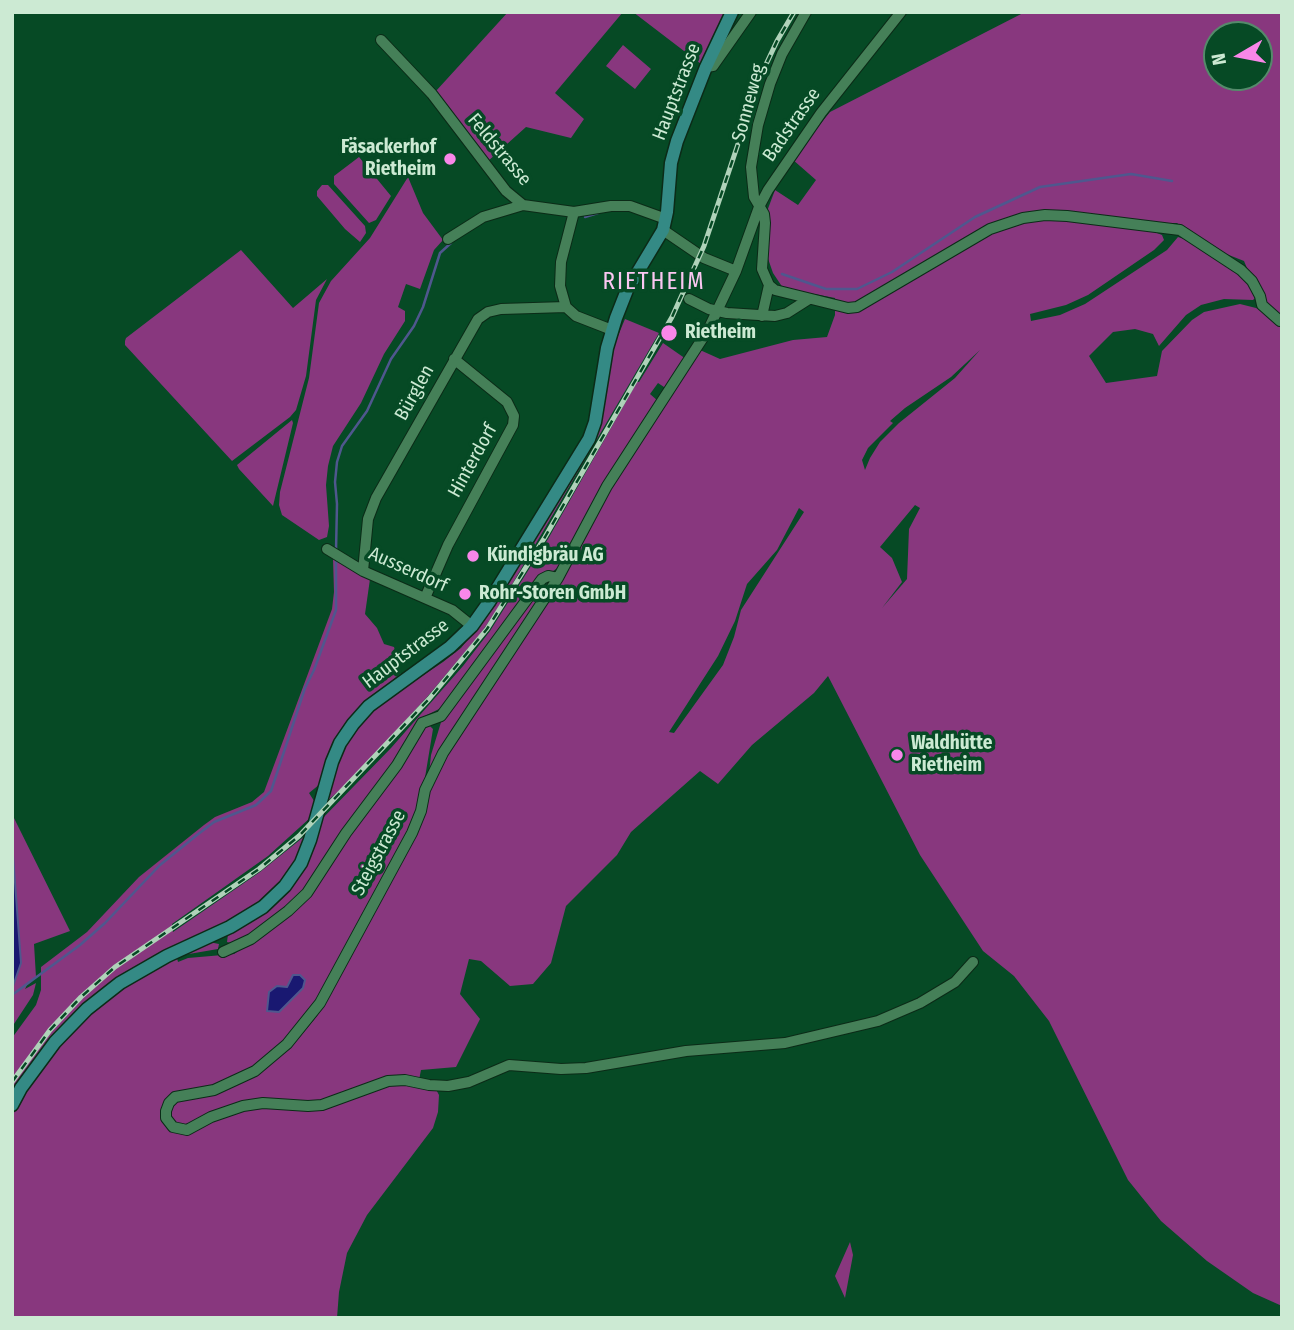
<!DOCTYPE html>
<meta charset="utf-8">
<style>
body{margin:0}
#map{position:relative;width:1294px;height:1330px;overflow:hidden;background:#064a25;font-family:"Fira Sans Condensed",sans-serif}
canvas{display:block}
.frame{position:absolute;inset:0;border:14px solid #ccead3;pointer-events:none}
.north{position:absolute;left:1203px;top:21px;width:70px;height:70px;box-sizing:border-box;background:#064a25;border:2px solid #558a6b;border-radius:50%;rotate:260deg;font-size:19px;font-weight:700;line-height:28px;text-align:center;color:#ccead3}
.north::after{content:'';display:block;margin:auto;width:24px;height:32px;background:#f987e9;clip-path:polygon(50% 0,100% 100%,50% 72%,0 100%)}
</style>
<div id="map">
<canvas width="1294" height="1330"></canvas>
<div class="frame"></div>
<div class="north">N</div>
</div>
<script>
const context = document.querySelector('canvas').getContext('2d');
context.lineJoin = 'round';
function fill(path, color) { context.fillStyle = color; context.fill(path, 'evenodd'); }
const poly = rows => new Path2D(rows.map(r => 'M' + r).join(''));
function stroke(path, color, width, dash) { context.strokeStyle = color; context.lineWidth = width; context.lineCap = dash ? 'butt' : 'round'; context.setLineDash(dash || []); context.stroke(path); }
function drawText(font, color, halo, rows, align = 'center') {
  context.font = font + ' "Fira Sans Condensed",sans-serif'; context.lineWidth = 7; context.setLineDash([]); context.textBaseline = 'middle'; context.strokeStyle = halo; context.fillStyle = color; for (const [text, x, y, turn = 0] of rows) {
    context.save(); context.translate(x, y); context.rotate((+turn || 0) * Math.PI / 180); context.textAlign = isNaN(turn) ? turn : align; if (halo) context.strokeText(text, 0, 0); context.fillText(text, 0, 0); context.restore();
  }
}
fill(poly([
 [508,12,623,12,555,93,584,119,571,138,526,127,487,162,436,91],
 [633,12,726,12,701,64],
 [1025,12,1282,12,1282,1306,1253,1293,1207,1261,1161,1221,1128,1180,1049,1021,1014,976,983,951,920,855,828,676,814,693,752,745,718,784,700,771,631,832,617,855,566,906,551,963,533,984,510,986,481,961,469,959,460,994,480,1019,456,1067,421,1070,419,1080,431,1080,439,1095,438,1112,433,1128,367,1215,347,1253,339,1292,337,1318,12,1318,12,1038,36,1005,41,990,41,967,87,932,139,877,204,825,215,817,252,802,264,792,332,609,334,592,333,558,370,579,365,614,377,628,384,644,394,647,401,673,366,703,320,784,309,793,316,804,310,818,268,856,172,924,173,932,260,872,306,835,301,852,283,882,257,905,228,924,175,945,177,956,209,942,219,944,218,949,183,955,177,958,178,962,188,958,234,954,291,914,424,728,430,726,433,729,420,808,311,1013,257,1074,290,1049,317,1016,417,833,425,810,431,755,442,719,541,589,553,580,610,487,700,350,720,359,793,340,827,337,835,315,835,298,783,288,773,273,765,250,766,214,775,190,798,205,816,180,792,159,830,112],
 [1217,35,1259,35,1259,77,1217,77],
 [1177,223,1201,244,1244,261,1262,304,1263,312,1256,308,1240,304,1204,312,1192,320,1162,351,1157,376,1106,383,1089,356,1113,332,1135,329,1153,334,1159,346,1186,315,1201,305,1224,299,1253,300,1255,298,1255,294,1247,279,1240,276,1220,258,1193,242,1178,237,1167,250,1085,304,1060,315,1031,321,1030,314,1066,305,1088,295,1154,250,1164,240,1162,235,1147,229,1147,224],
 [980,350,955,378,899,423,880,442,870,458,865,470,862,460,868,448,893,423,890,421,905,408,951,377],
 [915,505,920,508,909,529,907,579,882,608,902,582,892,558,880,547],
 [799,508,804,512,741,610,734,637,723,665,674,733,669,732,718,656,735,621,747,584,777,550],
 [623,45,651,69,635,89,606,66],
 [359,157,391,196,376,220,369,223,334,184,334,176],
 [408,177,423,213,443,240,434,250,420,289,406,284,398,307,405,311,405,321,384,354,361,403,333,446,328,466,326,485,329,526,327,537,319,540,282,515,279,505,280,492,309,378,319,303,331,281,370,238],
 [322,185,328,185,365,226,366,233,360,242,345,229,317,196,317,191],
 [241,250,293,308,327,279,316,300,306,376,296,410,290,417,232,461,125,345,125,341,126,338],
 [625,319,659,333,500,605,481,633,428,696,350,781,324,804,336,765,345,745,359,724,374,708,443,662,461,648,496,604,534,536,593,443,615,343],
 [663,343,686,359,667,389,658,383,650,394,658,401,563,564,549,574,447,701,441,708,421,718,412,737,305,890,287,909,248,937,231,943,227,942,228,934,265,913,319,822,391,748,463,666,490,631,548,539,637,382,639,382],
 [292,420,293,423,273,506,239,469,237,465],
 [12,814,70,931,34,944,36,977,28,983,25,989,36,983,33,995,12,1027],
 [850,1242,853,1255,845,1298,835,1276]
]), '#88377e');
const water = poly([
 [12,842,21,963,12,989,12,842],
 [293,975,300,975,305,980,303,988,279,1012,267,1011,269,992,277,986,287,987,293,975]
]);
fill(water, '#191871');
stroke(water, '#4f578e', 2);
stroke(poly([
 [585,217,598,213],
 [782,274,826,289,857,289,892,272,975,217,1040,187,1131,174,1172,181],
 [336,551,337,504,335,482,337,462,342,446,367,411,391,359,414,326,423,307,440,253,451,243],
 [12,995,80,945,105,923,160,865,197,835,214,822,256,805,271,791,305,688,314,670,336,610,336,561]
]), '#4f578e', 2.5);
const minor = poly([
 [806,12,782,54,770,84,758,125,751,167,754,197,764,214,765,223,762,269,769,285,775,290,848,308,857,307,990,229,1023,218,1045,215,1067,216,1180,230,1241,270,1252,281,1260,296,1262,305,1280,321],
 [901,12,821,113,768,190,759,207,736,271,708,330,607,486,558,578,443,753,425,790,421,811,412,833,320,1003,287,1044,255,1071,214,1090,175,1097,169,1103,166,1111,166,1118,173,1127,187,1130,211,1117,243,1106,263,1103,308,1106,322,1105,388,1081,405,1080,429,1085,448,1086,469,1082,509,1065,561,1069,586,1068,686,1051,785,1043,878,1021,920,1003,955,982,973,962],
 [381,40,432,94,506,191,523,205,574,212,611,206,630,206,666,219],
 [706,67,713,66,751,12],
 [574,212,561,262,560,286,566,307,576,316,612,330],
 [663,230,704,258,736,271],
 [448,239,483,217,523,205],
 [689,299,709,309,727,313,775,316,787,313,809,299],
 [762,316,769,285],
 [327,549,363,571,452,610,472,626],
 [363,571,368,519,376,498,478,319,488,312,501,309,566,307],
 [425,598,448,545,513,425,514,416,507,402,454,359],
 [223,952,251,939,288,911,307,893,346,833,397,765,422,723,441,716,542,579,548,576,558,578]
]);
const major = poly([
 [12,1105,21,1088,55,1042,87,1009,120,983,167,956,230,927,263,907,285,886,301,863,310,840,332,762,340,743,353,724,369,706,450,647,472,626,489,602,589,439,595,422,607,348,616,318,627,290,663,230,667,212,671,163,677,141,706,67,732,12]
]);
stroke(minor, '#0b2b17', 12);
stroke(major, '#0b2b17', 15);
stroke(minor, '#458058', 10);
stroke(major, '#348a85', 12);
const rail = poly([
 [12,1082,50,1030,81,997,115,967,259,869,299,836,429,699,487,629,545,537,672,317,704,246,761,75,777,41,794,12]
]);
stroke(rail, '#afd2b9', 5);
stroke(rail, '#064a25', 2.5, [8]);
for (const [x, y, r, color] of [
 [450,159,7,"#f987e9"],
 [669,333,9,"#f987e9"],
 [473,556,7,"#f987e9"],
 [465,594,7,"#f987e9"],
 [897,755,7,"#f987e9"]
]) { const dot = new Path2D(); dot.arc(x, y, r, 0, 2 * Math.PI); context.fillStyle = color; context.fill(dot); stroke(dot, '#064a25', 2.5); }
drawText('19px', '#ccead3', '#064a25', [
 ["Hauptstrasse",677,92,-69],
 ["Sonneweg",749,103,-75],
 ["Badstrasse",792,125,-55],
 ["Feldstrasse",499,150,50],
 ["Bürglen",415,393,-61],
 ["Hinterdorf",473,461,-61],
 ["Ausserdorf",408,570,24],
 ["Hauptstrasse",406,654,-37],
 ["Steigstrasse",379,853,-62]
]);
drawText('bold 19px', '#ccead3', '#064a25', [
 ["Fäsackerhof",436,148,"right"],
 ["Rietheim",436,170,"right"],
 ["Rietheim",685,333],
 ["Kündigbräu AG",487,556],
 ["Rohr-Storen GmbH",479,594],
 ["Waldhütte",911,744],
 ["Rietheim",911,766]
], 'left');
context.letterSpacing = '2px';
drawText('23px', '#fbc7f2', '#064a25', [
 ["RIETHEIM",654,283]
]);
context.letterSpacing = '0px';
</script>
